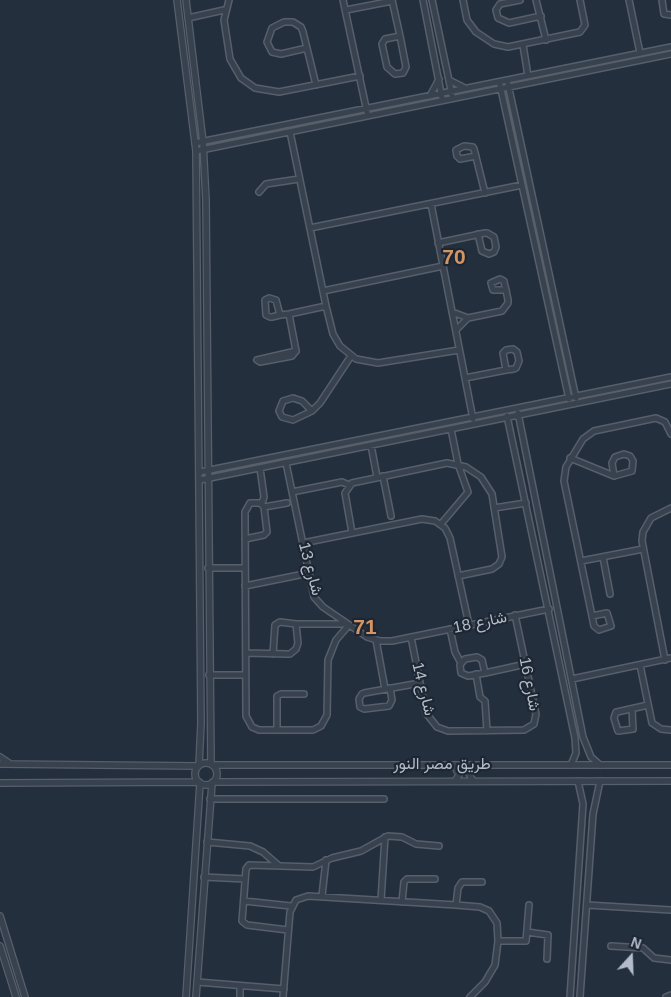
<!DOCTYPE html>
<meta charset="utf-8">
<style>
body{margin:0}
#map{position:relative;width:671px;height:997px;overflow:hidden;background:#242f3e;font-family:Helvetica,sans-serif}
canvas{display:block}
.north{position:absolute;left:606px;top:932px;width:50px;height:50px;-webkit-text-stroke:4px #1d2633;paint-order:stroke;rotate:20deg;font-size:14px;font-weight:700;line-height:20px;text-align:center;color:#b4bcc9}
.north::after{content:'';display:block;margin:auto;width:18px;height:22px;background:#b4bcc9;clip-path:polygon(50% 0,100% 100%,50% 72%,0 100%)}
</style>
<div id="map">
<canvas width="671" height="997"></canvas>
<div class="north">N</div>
</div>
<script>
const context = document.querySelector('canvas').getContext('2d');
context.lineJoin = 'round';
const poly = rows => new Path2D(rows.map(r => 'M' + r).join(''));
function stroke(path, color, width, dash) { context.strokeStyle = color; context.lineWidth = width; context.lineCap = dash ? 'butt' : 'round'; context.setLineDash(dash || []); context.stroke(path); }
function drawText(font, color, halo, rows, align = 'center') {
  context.font = font + ' Helvetica,Vazirmatn,sans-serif'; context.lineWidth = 4.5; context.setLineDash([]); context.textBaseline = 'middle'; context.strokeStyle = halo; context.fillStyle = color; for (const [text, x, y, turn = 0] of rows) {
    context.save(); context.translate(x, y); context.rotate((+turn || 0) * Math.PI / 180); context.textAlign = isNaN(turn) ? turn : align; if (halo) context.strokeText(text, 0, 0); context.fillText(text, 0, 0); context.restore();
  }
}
const minor = poly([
 [229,0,224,20,230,59,241,78,255,88,279,92,360,76],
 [343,0,367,112],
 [392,0,400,36,406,67,403,73,395,74,387,67,382,44,385,39,400,36],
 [423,0,442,98],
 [432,0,452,95],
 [463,0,467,20,476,32,494,44,508,47,580,32,585,25,580,0],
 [520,0,500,4,496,10,498,18,509,23,541,16],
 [536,0,546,40],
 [629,0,640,53],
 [662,0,664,14,671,15],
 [346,10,392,1],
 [188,18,224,10],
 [523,45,528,76],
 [307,48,281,54,272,52,267,42,272,28,284,22,293,22,301,27,303,32,316,85],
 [449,80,465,88],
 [508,84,576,398],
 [500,85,569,399],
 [430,96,439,79],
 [290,132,326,306,333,334,340,346,356,359,378,363,459,350],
 [195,143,671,47],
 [196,151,671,54],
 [476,156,460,159,457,156,456,150,464,146,473,147,474,149,485,193],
 [259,192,266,184,299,179],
 [431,204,473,419],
 [310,228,522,185],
 [438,243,485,233,487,233,494,237,496,247,494,252,489,254,482,251,478,234],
 [323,291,443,266],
 [452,312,468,318,502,311,508,303,508,300,506,290,504,282,504,281,500,279,491,283,493,290,506,290],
 [289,314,296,351],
 [280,315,276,300,269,298,265,300,266,315,270,317,272,317,280,315,289,314,326,306],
 [456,330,468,318],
 [296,351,292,356,260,362,257,360,296,351],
 [465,378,506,370,514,369,516,368,519,361,517,352,513,349,506,350,503,353,506,370],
 [312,411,302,401,293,398,283,401,279,411,282,417,293,420,312,411,320,403,351,356],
 [518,413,583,737,591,757,600,765],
 [507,416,575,738,576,753,571,765],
 [371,445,377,477],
 [570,458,614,476,612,463,615,457,624,454,630,456,633,461,632,471,614,476],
 [286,463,314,597,323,607,367,637,380,641,392,641,549,609],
 [260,468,264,497,262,503],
 [200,472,671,377],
 [383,476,391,516],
 [200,480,671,384],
 [292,492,342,482,349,485],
 [264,507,287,503],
 [494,508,526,503],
 [441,524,468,492,458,464,451,429],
 [352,533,345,493,352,483,447,463,466,467,481,477,492,494,502,557,499,564,492,569,458,576],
 [245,539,264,535,267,532,264,507,260,503,250,503,245,512,246,716,252,727,259,730,313,730,321,726,327,715,328,660,336,640,349,625],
 [303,543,422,519,435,521,445,528,450,538,469,625],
 [603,557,610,594],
 [581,561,643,549],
 [208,568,245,568],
 [245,586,309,573],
 [592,616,607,613,611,626,599,630,594,626,592,616,564,481,566,467,583,439,594,431,656,418,665,422,671,434],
 [296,624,346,624],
 [450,629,455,652,461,663],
 [411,637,426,713,437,727,448,731,524,730,534,724,536,714,515,615],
 [376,640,385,689],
 [246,653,287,654,290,654,296,649,298,643,296,624,280,622,275,625,273,654],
 [665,660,642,541,643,532,651,518,671,508],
 [640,665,652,723,661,729,671,730],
 [485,673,482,660,477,657,465,659,460,665,461,673,468,676,485,673,526,664],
 [476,674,480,697,485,701,487,731],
 [209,675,246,675],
 [572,679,671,658],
 [390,688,392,700,389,706,364,709,360,707,359,699,362,694,364,693,420,683],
 [632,709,633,729,618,731,614,718,616,712,617,712,648,705],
 [277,730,277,696,281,694,304,694],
 [210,799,384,799],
 [207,842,250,846,263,852,278,865],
 [204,877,245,879],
 [322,896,326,860],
 [381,900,385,837],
 [244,901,291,906],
 [402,902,404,882,407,879,435,879],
 [456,905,458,888,462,882,482,882],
 [587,905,671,910],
 [288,930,247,925,242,921,246,869,249,865,313,867,332,858,361,851,388,836,402,837,416,844,439,846],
 [527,932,548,935,547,959],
 [498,941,526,941,529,905],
 [611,946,643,948,654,958,671,960],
 [197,982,284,989],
 [240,997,240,986],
 [283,997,290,912,296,900,308,896,456,905,480,907,489,911,497,923,498,941,495,965,485,982,470,997],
 [570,997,583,804,578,781],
 [580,997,593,814,600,781],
 [666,997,671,995]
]);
const tertiary = poly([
 [177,0,196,151,201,723,199,765],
 [186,0,203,142,206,200,211,764],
 [0,757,9,763],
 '195 774a11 11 0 1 1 22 0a11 11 0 1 1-22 0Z',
 [0,764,198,766],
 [213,765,671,765],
 [454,765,459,775,455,781],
 [471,765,468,772,473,781],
 [213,782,671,781],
 [0,783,199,782],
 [0,916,25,997],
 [0,946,16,997],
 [186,997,200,783],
 [196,997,212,783]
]);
stroke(minor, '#565f6c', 8);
stroke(tertiary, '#565f6c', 8);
stroke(minor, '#38414e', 5);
stroke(tertiary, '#38414e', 5.5);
drawText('16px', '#b4bcc9', '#1d2633', [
 ["شارع 13",310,569,75],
 ["شارع 18",480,623,-12],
 ["شارع 16",529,684,79],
 ["شارع 14",423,689,76],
 ["طريق مصر النور",442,765]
]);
drawText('bold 21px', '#d59563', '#1d2633', [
 ["70",454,258],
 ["71",365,628]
]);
</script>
